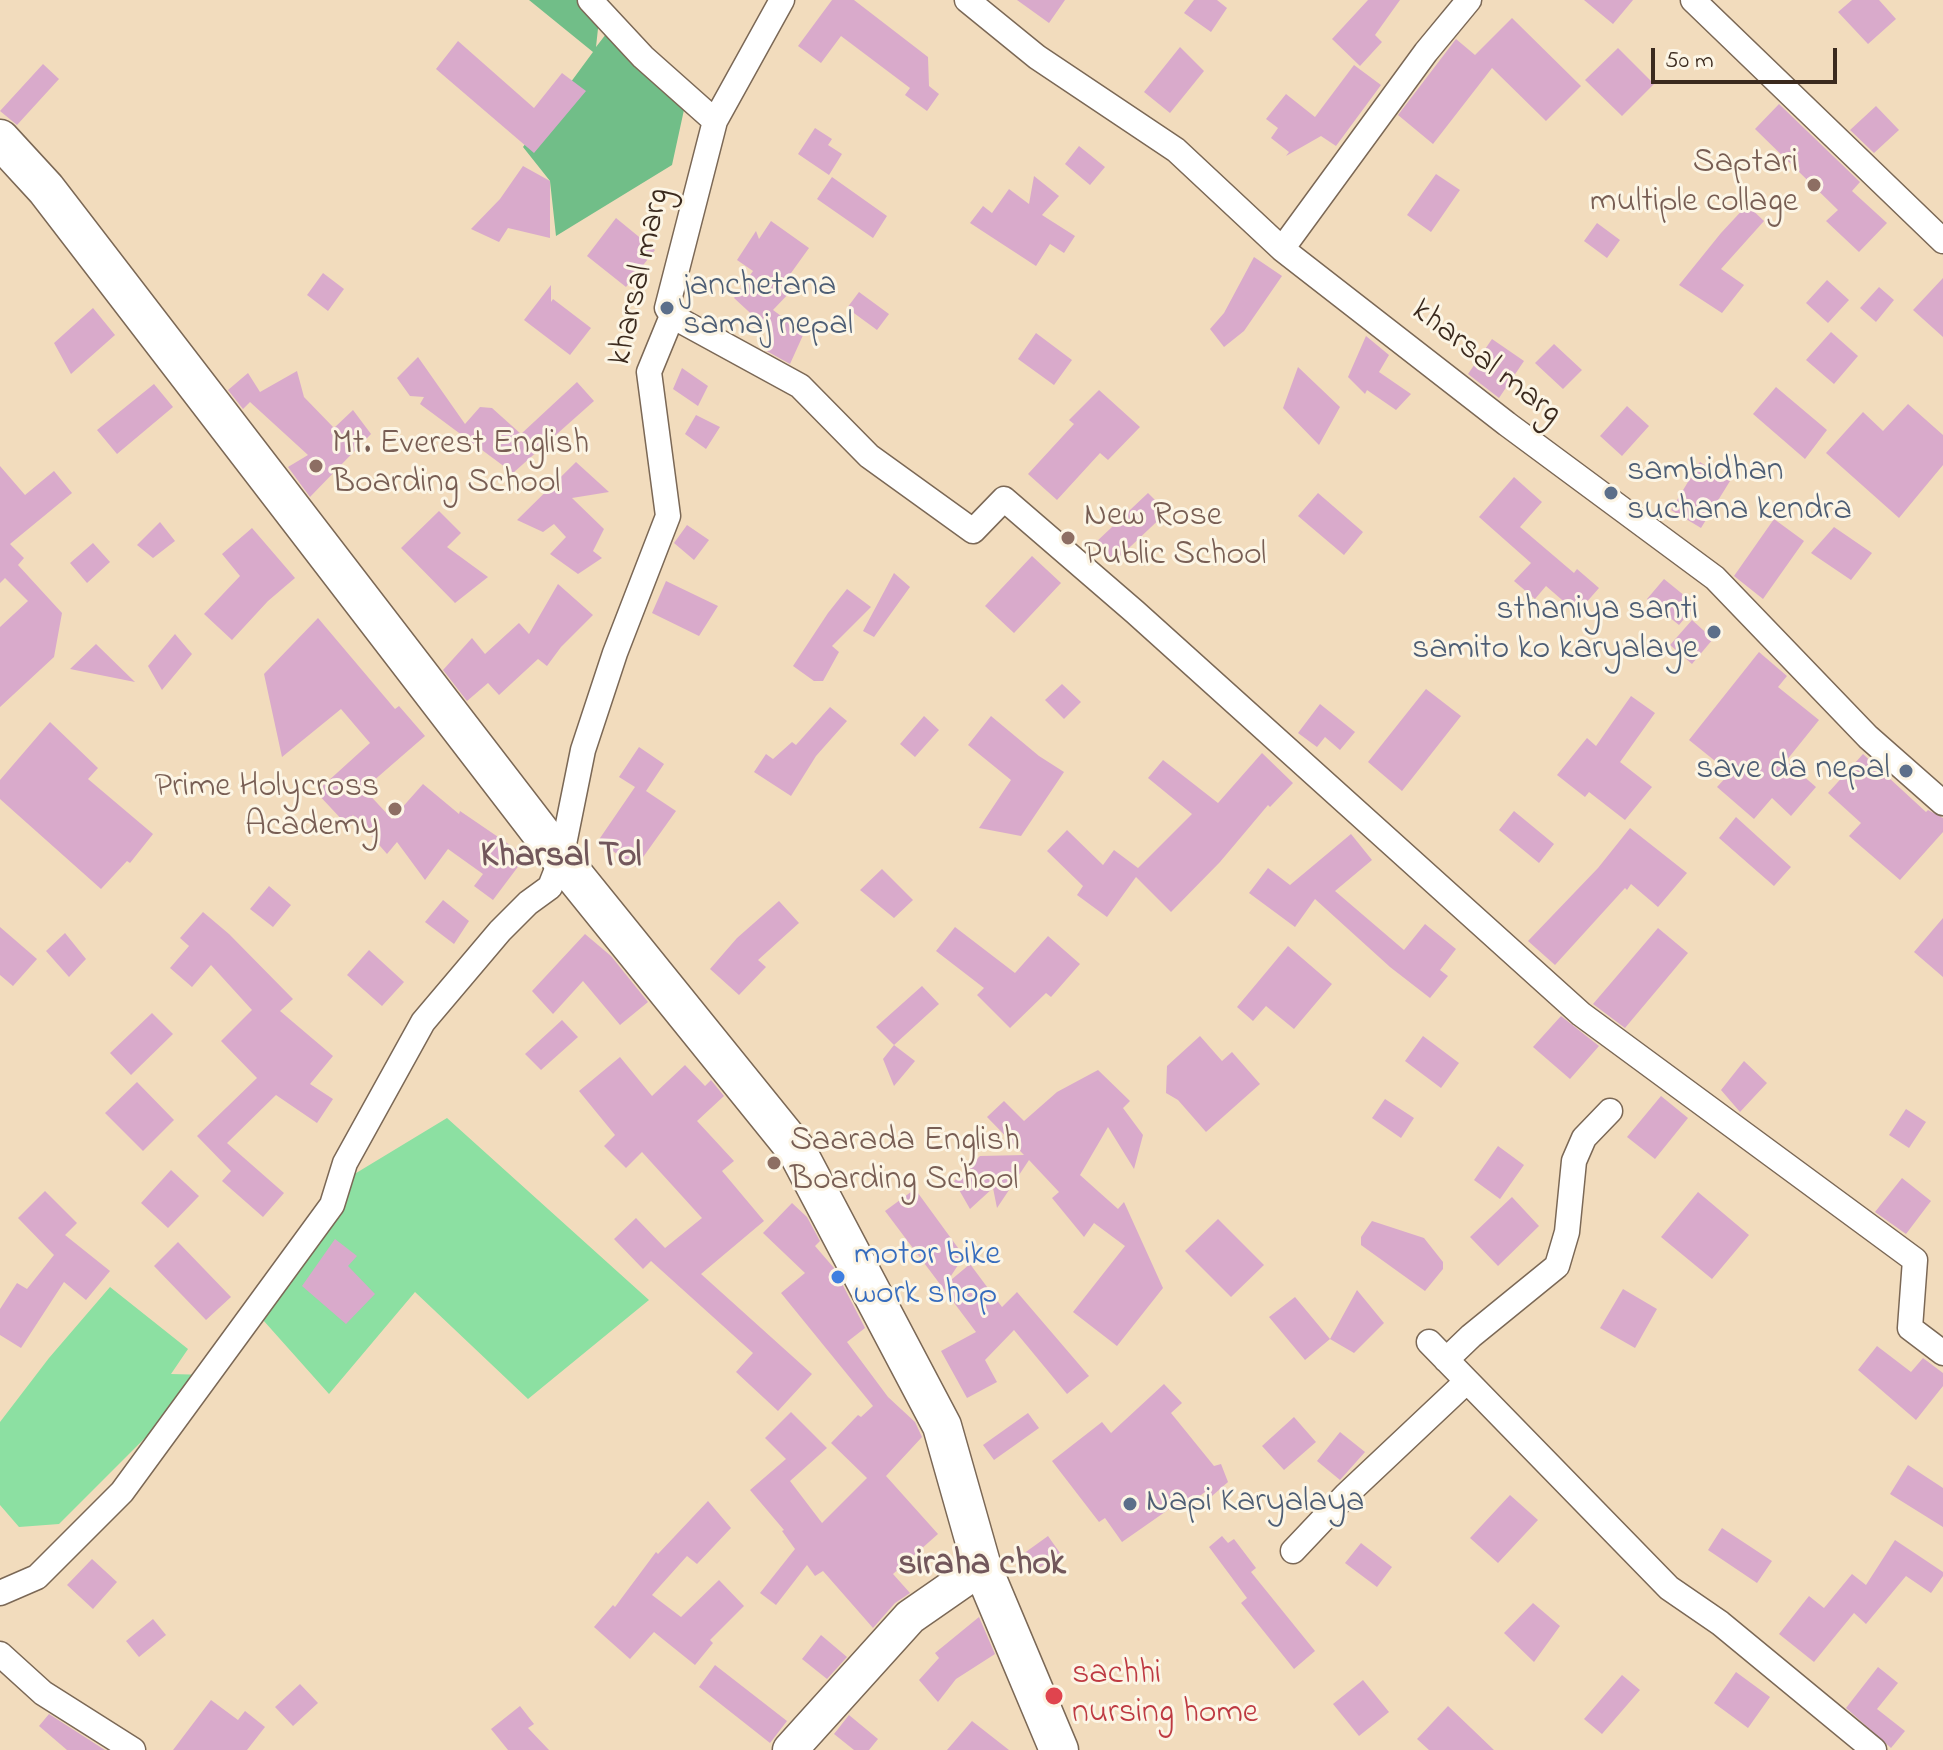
<!DOCTYPE html>
<style>
body{margin:0}
#map{position:relative;width:1943px;height:1750px;overflow:hidden;background:#f2dcbd;font-family:"Indie Flower",sans-serif}
canvas{display:block}
.scale{position:absolute;left:1651px;top:48px;width:186px;height:36px;box-sizing:border-box;border:4px solid #3b2a1e;border-top:0;padding-left:10px;font-size:24px;line-height:28px;white-space:nowrap;color:#3b2a1e;-webkit-text-stroke:6px #fcf5e5;paint-order:stroke}
</style>
<div id="map">
<canvas width="1943" height="1750"></canvas>
<div class="scale">50 m</div>
</div>
<script>
const context = document.querySelector('canvas').getContext('2d');
context.lineJoin = 'round';
function fill(path, color) { context.fillStyle = color; context.fill(path, 'evenodd'); }
const poly = rows => new Path2D(rows.map(r => 'M' + r).join(''));
function stroke(path, color, width, dash) { context.strokeStyle = color; context.lineWidth = width; context.lineCap = dash ? 'butt' : 'round'; context.setLineDash(dash || []); context.stroke(path); }
function drawText(font, color, halo, rows, align = 'center') {
  context.font = font + ' "Indie Flower",sans-serif'; context.lineWidth = 6; context.setLineDash([]); context.textBaseline = 'middle'; context.strokeStyle = halo; context.fillStyle = color; for (const [text, x, y, turn = 0] of rows) {
    context.save(); context.translate(x, y); context.rotate((+turn || 0) * Math.PI / 180); context.textAlign = isNaN(turn) ? turn : align; if (halo) context.strokeText(text, 0, 0); context.fillText(text, 0, 0); context.restore();
  }
}
fill(poly([
 [447,1118,649,1300,528,1399,415,1292,329,1394,255,1311,338,1184],
 [110,1287,188,1349,171,1374,208,1375,59,1524,19,1527,0,1505,0,1422,49,1358]
]), '#8ce0a2');
fill(poly([
 [529,0,587,0,600,10,596,47,613,25,687,96,672,165,556,236,550,181,523,147,593,52]
]), '#71be88');
fill(poly([
 [832,0,854,0,928,57,929,86,939,94,927,111,905,95,910,88,841,36,821,63,798,46],
 [1017,0,1065,0,1049,23],
 [1194,0,1217,0,1227,8,1211,32,1184,13],
 [1368,0,1400,0,1375,35,1382,42,1360,66,1332,39],
 [1584,0,1633,0,1613,24],
 [1852,0,1879,0,1896,19,1868,44,1838,12],
 [1512,18,1581,86,1546,121,1492,68,1433,144,1398,115,1456,39,1475,55],
 [458,41,534,108,562,73,586,91,534,153,436,69],
 [1180,47,1204,71,1170,113,1144,92],
 [1618,48,1654,84,1622,116,1585,80],
 [43,64,59,79,17,125,0,111],
 [1354,65,1381,85,1336,146,1321,136,1286,156,1289,152,1271,138,1278,128,1266,119,1286,94,1315,117],
 [1779,104,1860,182,1852,191,1887,223,1859,252,1826,221,1838,210,1755,129],
 [1876,106,1899,130,1874,153,1850,130],
 [815,128,832,139,828,145,842,154,829,175,798,154],
 [1079,146,1105,167,1090,185,1065,164],
 [523,166,550,181,550,238,508,228,499,242,471,229,500,199],
 [1436,174,1460,190,1431,232,1407,215],
 [1034,176,1059,196,1042,215,1075,236,1064,253,1050,244,1036,266,970,223,983,206,992,213,1009,189,1029,204],
 [832,177,887,216,873,238,817,199],
 [1747,205,1764,221,1721,269,1744,285,1722,313,1679,285,1721,233],
 [616,218,655,250,626,287,587,256],
 [771,221,809,248,786,280,792,290,773,310,804,333,790,364,763,349,773,334,734,298,753,271,737,260,756,231,759,239],
 [1597,223,1620,240,1607,258,1584,241],
 [1254,257,1282,276,1244,331,1224,347,1210,329,1224,313],
 [323,273,344,289,328,311,307,295],
 [1943,278,1943,337,1913,310],
 [1827,280,1849,300,1828,323,1806,303],
 [551,285,551,302,553,299,591,328,570,355,524,320],
 [1879,287,1894,300,1876,322,1860,308],
 [859,292,889,314,877,330,847,308],
 [93,308,115,335,71,374,54,343],
 [1831,332,1858,356,1834,384,1806,360],
 [1036,333,1072,360,1054,385,1018,359],
 [1366,336,1389,355,1379,372,1411,394,1396,410,1367,390,1365,394,1348,377],
 [1492,339,1524,361,1499,398,1468,374],
 [1554,344,1582,370,1563,389,1535,363],
 [418,357,465,424,480,407,492,408,521,434,577,382,594,401,513,473,420,404,424,397,410,396,397,378],
 [1298,367,1340,407,1319,445,1283,408],
 [682,368,708,386,698,406,673,389],
 [297,371,304,397,334,428,353,410,371,434,310,497,288,467,308,455,250,402,243,409,228,390,248,373,260,392],
 [154,384,173,407,117,454,97,430],
 [1776,387,1827,430,1805,459,1753,414],
 [1099,390,1140,427,1108,460,1100,453,1057,500,1028,474,1074,424,1069,420],
 [1908,404,1943,435,1943,465,1899,518,1826,453,1863,412,1883,431],
 [1627,406,1649,426,1622,456,1600,436],
 [696,415,720,427,706,449,685,434],
 [576,462,609,492,572,498,604,529,593,551,602,558,578,574,550,554,566,537,554,524,543,532,517,520],
 [1700,462,1730,481,1701,528,1671,510],
 [0,466,25,495,54,471,72,493,10,544,24,558,18,565,62,613,54,657,0,707,0,627,28,601,5,578,0,583],
 [1514,477,1542,502,1520,527,1574,573,1577,569,1599,588,1577,613,1546,586,1535,599,1514,581,1531,563,1479,517],
 [1148,493,1167,512,1112,564,1094,544],
 [1318,493,1363,532,1344,555,1298,516],
 [439,511,461,533,447,547,488,577,455,603,401,548],
 [1774,519,1804,541,1763,599,1734,576],
 [160,522,175,541,153,558,137,545],
 [687,525,709,540,694,560,674,543],
 [1834,527,1872,553,1851,580,1811,553],
 [252,528,295,578,268,601,232,640,204,614,240,576,222,554],
 [93,543,110,562,87,583,70,563],
 [1032,556,1061,583,1014,633,985,606],
 [894,573,910,587,874,637,863,631],
 [1664,579,1696,605,1679,625,1647,599],
 [666,581,718,606,699,636,652,613],
 [558,584,593,615,561,647,547,666,538,659,499,695,488,683,467,701,443,670,472,638,485,654,519,623,529,634],
 [847,589,871,607,832,646,839,652,823,681,814,681,793,666,828,613],
 [318,618,395,709,399,706,425,736,364,789,392,819,423,784,459,814,460,811,526,856,493,900,474,886,483,874,448,849,425,880,397,842,387,854,353,815,345,823,316,792,370,743,341,709,282,757,264,674],
 [1692,620,1713,639,1692,664,1670,645],
 [175,634,192,654,162,690,148,666],
 [96,644,135,682,70,669],
 [1759,652,1787,676,1778,687,1819,720,1786,761,1816,787,1791,816,1772,798,1754,819,1717,787,1730,773,1689,740],
 [1062,684,1081,702,1064,719,1045,700],
 [1426,689,1461,716,1402,791,1368,762],
 [1631,696,1655,713,1620,762,1652,787,1625,820,1589,792,1585,797,1557,775,1587,738,1596,746],
 [1320,704,1355,732,1340,750,1325,737,1317,747,1298,733],
 [830,707,847,721,816,756,791,796,754,772,766,754,773,759,792,742,796,745],
 [924,716,939,730,915,757,900,744],
 [991,716,1039,756,1064,772,1021,836,979,828,1011,780,968,745],
 [50,722,98,768,88,779,153,834,130,863,127,861,101,889,0,799,0,780],
 [639,747,664,764,646,791,676,811,636,867,598,841,635,787,619,777],
 [1262,753,1293,783,1270,807,1268,805,1220,862,1171,912,1136,877,1107,917,1077,895,1083,886,1047,851,1067,830,1103,865,1114,850,1138,868,1192,814,1148,778,1163,760,1218,803],
 [1863,754,1926,812,1928,810,1943,818,1943,832,1900,880,1849,836,1861,823,1828,793],
 [1514,811,1554,844,1539,863,1499,830],
 [1736,817,1791,867,1774,886,1719,838],
 [1630,828,1687,873,1658,907,1631,884,1627,890,1625,888,1555,965,1528,941,1598,868],
 [1351,834,1372,860,1335,891,1404,950,1425,924,1456,949,1440,970,1448,976,1430,998,1390,967,1315,899,1295,927,1249,893,1268,868,1290,885],
 [882,869,913,900,894,918,860,890],
 [269,886,291,905,273,927,250,909],
 [443,900,469,921,454,944,425,922],
 [779,901,799,923,758,960,766,967,739,995,710,969,737,938],
 [203,912,229,934,293,999,280,1011,333,1056,310,1084,333,1099,317,1123,276,1095,227,1143,284,1193,263,1217,222,1181,231,1171,197,1136,257,1078,221,1041,252,1010,211,965,192,987,170,968,189,946,180,938],
 [1943,918,1943,977,1914,952],
 [0,927,37,959,13,986,0,975],
 [955,927,1015,973,1048,936,1080,964,1051,997,1046,993,1010,1028,977,995,984,988,936,951],
 [1658,928,1688,953,1625,1028,1593,1004],
 [65,933,86,959,69,977,46,951],
 [585,934,611,956,648,1002,620,1025,583,981,553,1014,532,991],
 [1288,946,1332,984,1294,1029,1266,1006,1253,1021,1237,1007],
 [369,950,404,982,382,1006,347,975],
 [922,986,939,1004,894,1045,876,1027],
 [152,1013,173,1034,131,1075,110,1053],
 [1561,1016,1599,1046,1570,1079,1533,1047],
 [562,1020,578,1037,541,1070,525,1054],
 [1200,1036,1222,1061,1232,1052,1260,1084,1206,1132,1178,1100,1166,1093,1167,1066],
 [1423,1036,1459,1063,1441,1088,1405,1061],
 [894,1045,915,1061,894,1086,883,1059],
 [620,1057,652,1096,685,1065,705,1086,711,1080,724,1096,697,1121,734,1161,722,1171,764,1221,701,1274,812,1374,778,1411,736,1372,753,1353,651,1261,643,1269,614,1239,636,1218,665,1248,702,1218,642,1152,626,1168,604,1146,615,1135,579,1091],
 [1744,1061,1767,1083,1740,1112,1721,1090],
 [1098,1070,1130,1101,1123,1108,1143,1135,1134,1169,1108,1127,1080,1175,1118,1209,1124,1202,1163,1288,1117,1346,1073,1312,1125,1246,1094,1223,1084,1237,1052,1198,1059,1192,1029,1160,997,1208,993,1188,970,1209,954,1181,980,1156,1024,1155,987,1117,1004,1101,1024,1121,1057,1092],
 [137,1082,174,1120,143,1151,105,1113],
 [1661,1096,1688,1118,1655,1159,1627,1137],
 [1385,1099,1414,1118,1401,1138,1372,1118],
 [1906,1109,1926,1122,1909,1148,1889,1135],
 [1498,1146,1524,1165,1500,1199,1474,1180],
 [171,1170,199,1196,168,1228,141,1203],
 [1902,1178,1931,1201,1906,1234,1875,1212],
 [915,1189,964,1256,945,1285,970,1264,1002,1307,1017,1292,1089,1376,1067,1394,1014,1330,985,1360,997,1382,967,1398,941,1351,976,1332,885,1211],
 [45,1191,77,1223,65,1235,110,1271,86,1300,64,1282,21,1348,0,1335,0,1309,17,1283,27,1289,54,1255,18,1218],
 [1698,1192,1749,1235,1712,1279,1661,1237],
 [1512,1197,1539,1226,1498,1266,1470,1237],
 [792,1203,807,1217,820,1241,815,1246,834,1268,865,1328,847,1342,888,1397,915,1422,922,1437,886,1476,938,1534,893,1574,910,1593,895,1603,873,1628,823,1571,815,1576,807,1565,776,1605,760,1593,795,1549,782,1531,784,1530,750,1490,786,1459,765,1438,791,1412,827,1448,790,1481,822,1523,867,1478,831,1443,858,1415,861,1417,873,1406,781,1293,805,1273,763,1233],
 [1218,1219,1264,1265,1231,1297,1185,1251],
 [1372,1221,1424,1238,1443,1262,1443,1269,1425,1291,1361,1245,1361,1237],
 [335,1239,357,1256,348,1266,375,1294,346,1324,302,1286],
 [178,1242,231,1297,206,1320,154,1266],
 [1623,1289,1657,1309,1635,1348,1600,1328],
 [1357,1290,1384,1323,1354,1353,1330,1339],
 [1295,1297,1330,1339,1305,1360,1269,1317],
 [1877,1346,1911,1372,1923,1358,1943,1373,1943,1386,1916,1420,1858,1370],
 [1164,1384,1182,1403,1171,1413,1214,1466,1221,1464,1228,1482,1212,1496,1205,1492,1180,1511,1175,1505,1122,1542,1105,1518,1099,1522,1052,1461,1102,1422,1111,1433],
 [1028,1413,1039,1428,994,1460,983,1445],
 [1294,1417,1316,1442,1284,1470,1262,1446],
 [1340,1432,1365,1452,1340,1480,1317,1461],
 [1908,1465,1943,1488,1943,1527,1890,1494],
 [1510,1495,1538,1520,1498,1563,1470,1538],
 [708,1501,731,1528,697,1564,687,1556,652,1595,681,1617,719,1580,744,1606,710,1640,713,1643,695,1665,654,1632,630,1659,594,1627,613,1605,615,1607,656,1552,658,1554],
 [1722,1528,1772,1561,1757,1583,1708,1550],
 [1048,1536,1060,1553,1035,1571,1023,1554],
 [1222,1536,1228,1543,1234,1539,1256,1568,1251,1572,1315,1651,1294,1669,1241,1603,1247,1598,1209,1547],
 [1895,1540,1943,1572,1943,1576,1931,1593,1906,1576,1866,1624,1854,1613,1814,1662,1779,1634,1809,1596,1824,1608,1852,1574,1866,1585],
 [1361,1543,1392,1567,1377,1587,1345,1563],
 [92,1559,117,1582,93,1609,67,1585],
 [1533,1603,1560,1626,1534,1662,1504,1633],
 [979,1617,995,1654,956,1679,938,1702,919,1680,939,1658,935,1653],
 [153,1619,166,1635,139,1657,126,1641],
 [821,1635,847,1657,827,1679,802,1659],
 [715,1665,787,1721,770,1743,699,1687],
 [1878,1667,1898,1683,1877,1709,1905,1731,1891,1748,1846,1708],
 [1736,1672,1770,1697,1748,1728,1714,1703],
 [1622,1675,1640,1690,1602,1734,1584,1719],
 [1363,1680,1389,1712,1359,1736,1333,1704],
 [300,1684,318,1703,293,1726,275,1707],
 [211,1700,238,1720,245,1711,265,1727,247,1750,173,1750],
 [520,1706,534,1724,528,1728,549,1750,508,1750,491,1729],
 [1448,1706,1494,1750,1429,1750,1417,1739],
 [49,1714,105,1750,67,1750,39,1726],
 [849,1715,878,1739,869,1750,854,1750,834,1734],
 [972,1721,1009,1750,947,1750]
]), '#d9aacb');
const street = poly([
 [590,0,643,57,715,121],
 [967,0,1037,57,1176,150,1282,249,1507,424,1715,578,1868,737,1943,803],
 [1693,0,1943,241],
 [1282,249,1426,52,1469,0],
 [672,316,800,386,869,456,973,531,1004,499,1135,612,1581,1014,1915,1260,1910,1328,1943,1353],
 [1429,1342,1669,1588,1720,1623,1874,1750],
 [1446,1360,1471,1336,1557,1266,1567,1232,1574,1161,1584,1138,1610,1111],
 [1293,1551,1346,1495,1466,1382],
 [0,1593,37,1577,122,1492,332,1205,345,1163,423,1022,500,931,528,903,550,887,561,859,583,750,615,653,668,516,649,372,672,316,667,308,715,121,782,0],
 [0,1654,43,1693,133,1750]
]);
const secondary = poly([
 [790,1750,910,1617,982,1567]
]);
const primary = poly([
 [0,139,46,189,561,859,797,1151,942,1426,982,1567,1059,1750]
]);
stroke(street, '#7b6856', 27);
stroke(secondary, '#7b6856', 37);
stroke(primary, '#7b6856', 41);
stroke(street, '#fff', 24);
stroke(secondary, '#fff', 34);
stroke(primary, '#fff', 38);
for (const [x, y, r, color] of [
 [1814,185,8,"#8d6e63"],
 [667,308,8,"#5c6f8a"],
 [316,466,8,"#8d6e63"],
 [1611,493,8,"#5c6f8a"],
 [1068,538,8,"#8d6e63"],
 [1714,632,8,"#5c6f8a"],
 [1906,771,8,"#5c6f8a"],
 [395,809,8,"#8d6e63"],
 [774,1163,8,"#8d6e63"],
 [838,1277,8,"#3f7fe0"],
 [1130,1504,8,"#5c6f8a"],
 [1054,1696,10,"#e0444e"]
]) { const dot = new Path2D(); dot.arc(x, y, r, 0, 2 * Math.PI); context.fillStyle = color; context.fill(dot); stroke(dot, '#fcf5e5', 3); }
drawText('34px', '#785e54', '#fcf5e5', [
 ["Saptari",1798,165,"right"],
 ["multiple collage",1798,204,"right"],
 ["Mt. Everest English",332,446],
 ["Boarding School",332,485],
 ["New Rose",1084,518],
 ["Public School",1084,557],
 ["Prime Holycross",379,789,"right"],
 ["Academy",379,828,"right"],
 ["Saarada English",790,1143],
 ["Boarding School",790,1182]
], 'left');
drawText('34px', '#3b2a1e', '#fcf5e5', [
 ["kharsal marg",642,277,-77],
 ["kharsal marg",1485,364,38]
]);
drawText('34px', '#4e5e75', '#fcf5e5', [
 ["janchetana",683,288],
 ["samaj nepal",683,327],
 ["sambidhan",1627,473],
 ["suchana kendra",1627,512],
 ["sthaniya santi",1698,612,"right"],
 ["samito ko karyalaye",1698,651,"right"],
 ["save da nepal",1890,771,"right"],
 ["Napi Karyalaya",1146,1504]
], 'left');
drawText('34px', '#366cbe', '#fcf5e5', [
 ["motor bike",854,1257],
 ["work shop",854,1296]
], 'left');
drawText('34px', '#be3a42', '#fcf5e5', [
 ["sachhi",1072,1676],
 ["nursing home",1072,1715]
], 'left');
drawText('bold 36px', '#72575b', '#fcf5e5', [
 ["Kharsal Tol",561,859],
 ["siraha chok",982,1567]
]);
</script>
